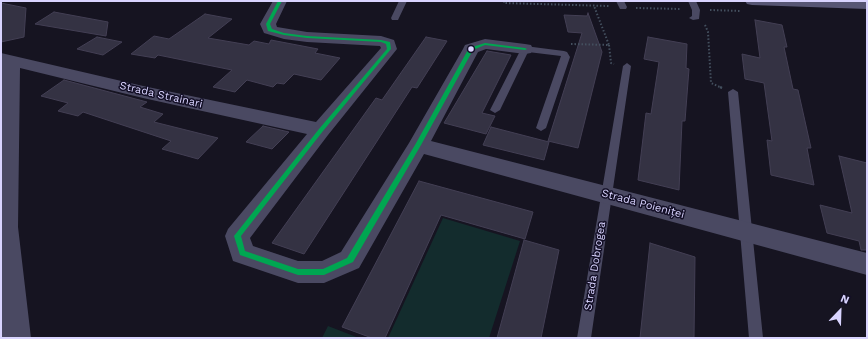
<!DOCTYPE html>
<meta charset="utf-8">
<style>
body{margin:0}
#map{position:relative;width:868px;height:339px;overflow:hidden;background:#161421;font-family:"Work Sans",sans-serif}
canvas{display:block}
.frame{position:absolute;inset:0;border:2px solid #d9d4ff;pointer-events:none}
.north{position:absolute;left:820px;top:291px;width:40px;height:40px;-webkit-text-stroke:3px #130f26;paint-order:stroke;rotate:23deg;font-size:11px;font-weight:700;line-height:16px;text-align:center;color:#d9d4ff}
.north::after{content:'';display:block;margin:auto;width:14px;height:18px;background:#d9d4ff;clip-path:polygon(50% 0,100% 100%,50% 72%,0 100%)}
</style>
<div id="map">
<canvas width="868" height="339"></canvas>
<div class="frame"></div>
<div class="north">N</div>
</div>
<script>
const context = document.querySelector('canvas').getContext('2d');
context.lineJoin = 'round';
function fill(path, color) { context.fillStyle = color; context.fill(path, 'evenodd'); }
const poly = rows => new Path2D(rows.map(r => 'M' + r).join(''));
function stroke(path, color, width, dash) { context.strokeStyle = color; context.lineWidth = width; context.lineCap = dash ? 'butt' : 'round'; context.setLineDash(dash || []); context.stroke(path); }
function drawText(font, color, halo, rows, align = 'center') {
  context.font = font + ' "Work Sans",sans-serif'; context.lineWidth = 3; context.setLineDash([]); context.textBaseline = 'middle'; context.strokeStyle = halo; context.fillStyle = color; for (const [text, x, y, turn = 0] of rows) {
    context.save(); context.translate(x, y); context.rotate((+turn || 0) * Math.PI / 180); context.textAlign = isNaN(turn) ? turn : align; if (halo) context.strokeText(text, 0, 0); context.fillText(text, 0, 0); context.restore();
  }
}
fill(poly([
 [443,218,520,241,489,338,388,338],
 [328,326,359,338,322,338]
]), '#132c2d');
const building = poly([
 [1,3,26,8,24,37,1,42,1,3],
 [54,12,108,22,106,36,35,24,54,12],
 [588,13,602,52,578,148,548,141,582,33,568,32,564,15,587,16,588,13],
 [205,14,232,19,208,38,249,45,254,41,269,44,271,40,318,49,315,53,340,58,321,80,294,74,284,84,277,83,273,87,247,80,235,92,213,87,232,70,158,55,155,58,131,54,154,36,169,39,205,14],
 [755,20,782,25,787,47,784,47,793,89,798,90,811,148,807,148,814,185,771,175,767,140,772,141,764,83,745,79,742,54,760,58,755,20],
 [97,37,122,42,103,55,77,49,97,37],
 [426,37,447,41,417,88,412,87,304,254,272,243,376,98,382,100,426,37],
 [648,37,687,44,686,68,689,69,685,121,682,121,679,190,638,180,646,113,651,114,659,62,644,59,648,37],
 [487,51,511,55,482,113,495,116,486,134,444,123,487,51],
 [64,80,147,102,140,107,163,114,154,122,218,138,198,159,162,149,171,141,83,112,78,116,58,111,68,103,41,96,64,80],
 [263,126,289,132,272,149,246,142,263,126],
 [491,127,549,142,544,160,483,145,491,127],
 [839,156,867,163,867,250,861,250,859,241,827,233,820,205,852,213,839,156],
 [419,181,533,212,525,239,441,215,385,338,372,338,342,327,419,181],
 [524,240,559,250,541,338,497,338,524,240],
 [650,243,695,257,694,338,640,338,650,243]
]);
fill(building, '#343243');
stroke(building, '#433f54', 1);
stroke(poly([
 [504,1,504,3,609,6],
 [636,8,681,9],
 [710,10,741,11],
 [705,25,708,32,711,83,722,88],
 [571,44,609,45,594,6],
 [609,45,611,63,614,64]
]), '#44505f', 2, [1.5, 2]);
stroke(poly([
 [720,87,722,88]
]), '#44505f', 2.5, [2, 3]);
fill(poly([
 [399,1,407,1,398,20,392,20,391,18,399,1],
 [616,1,624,1,627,7,626,9,620,9,616,1],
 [688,1,696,1,700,10,699,19,693,20,689,18,692,16,692,10,688,1],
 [525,46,564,51,567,52,570,57,546,128,541,131,536,128,561,56,528,52,500,110,495,113,490,110,521,49,525,46],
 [627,63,631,66,591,338,577,338,623,66,627,63],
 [733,89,738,92,763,338,749,338,728,92,733,89]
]), '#4a4962');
fill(poly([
 [273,1,287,1,276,24,277,27,307,32,381,36,394,40,397,49,328,135,250,238,253,246,298,261,322,261,341,252,409,143,463,49,465,45,485,39,525,44,531,45,533,49,531,53,525,54,486,49,478,52,431,141,867,253,867,275,424,154,359,268,324,283,298,283,233,261,225,236,228,229,307,134,143,98,20,68,18,227,31,338,1,338,2,63,1,53,143,86,316,122,381,48,380,46,307,42,284,39,264,33,260,24,273,1]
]), '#4a4962');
fill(poly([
 [745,1,867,1,867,9,752,5,747,4,745,1]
]), '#575674');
fill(poly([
 [278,1,282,1,270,24,272,29,284,33,307,36,381,40,390,42,391,49,323,131,241,236,245,251,298,269,323,269,347,258,415,145,469,48,485,43,525,48,527,49,525,50,485,45,473,50,421,145,353,262,324,275,298,275,240,255,234,236,319,129,387,49,386,44,381,42,307,38,284,35,268,31,266,24,278,1]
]), '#00a651');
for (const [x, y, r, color] of [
 [471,49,3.5,"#d9d4ff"]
]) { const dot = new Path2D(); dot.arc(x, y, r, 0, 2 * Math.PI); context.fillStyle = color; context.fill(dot); stroke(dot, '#130f26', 1.5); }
drawText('11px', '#d9d4ff', '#130f26', [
 ["Strada Strainari",161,95,13],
 ["Strada Poieniței",643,204,15],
 ["Strada Dobrogea",595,266,-81]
]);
</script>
